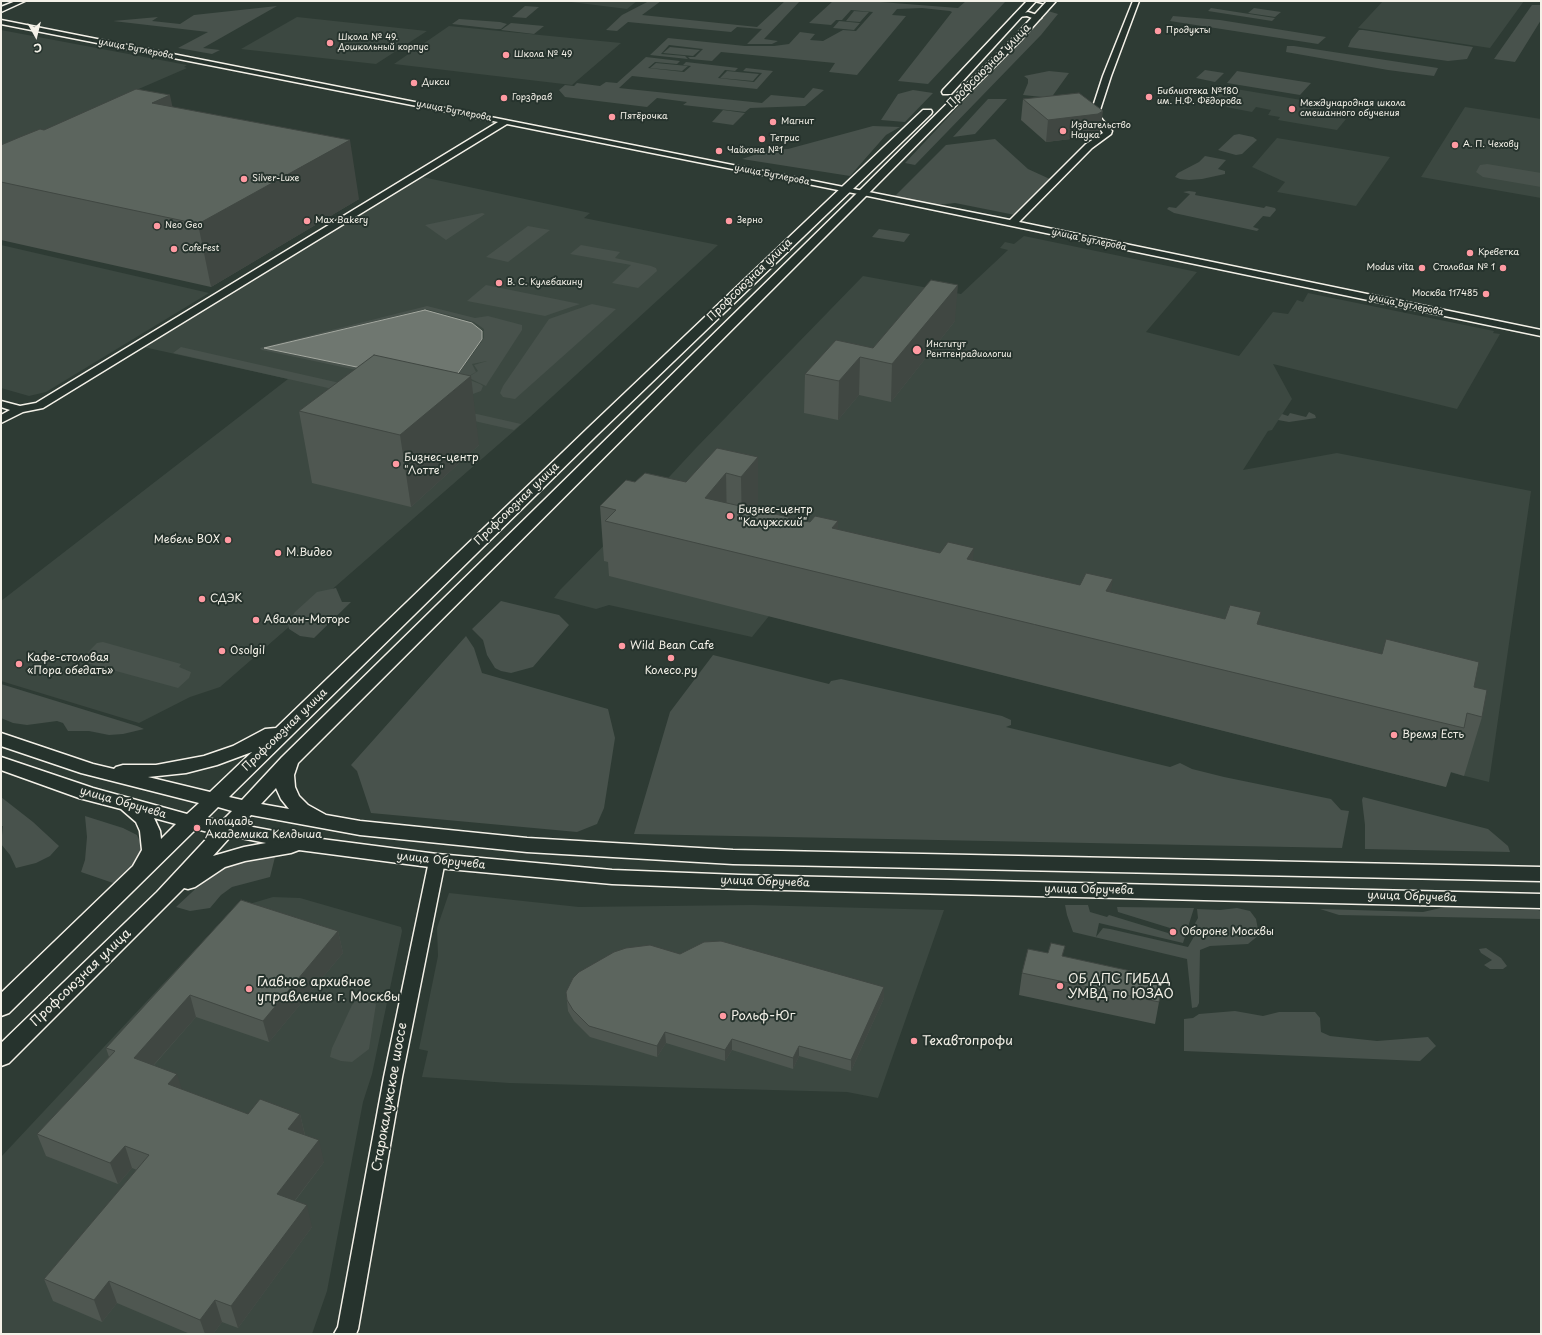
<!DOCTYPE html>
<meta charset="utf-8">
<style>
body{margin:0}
#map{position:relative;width:1542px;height:1335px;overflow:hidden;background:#2e3b34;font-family:"Playpen Sans",sans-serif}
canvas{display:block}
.frame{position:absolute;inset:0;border:2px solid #f4f1e8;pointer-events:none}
.north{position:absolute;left:16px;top:16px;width:40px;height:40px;-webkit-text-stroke:3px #26332d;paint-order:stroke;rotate:172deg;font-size:11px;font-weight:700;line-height:16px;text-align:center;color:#f4f1e8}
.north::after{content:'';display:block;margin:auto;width:14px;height:18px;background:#f4f1e8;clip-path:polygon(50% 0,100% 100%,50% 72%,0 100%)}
</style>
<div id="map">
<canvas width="1542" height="1335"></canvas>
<div class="frame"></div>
<div class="north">С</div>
</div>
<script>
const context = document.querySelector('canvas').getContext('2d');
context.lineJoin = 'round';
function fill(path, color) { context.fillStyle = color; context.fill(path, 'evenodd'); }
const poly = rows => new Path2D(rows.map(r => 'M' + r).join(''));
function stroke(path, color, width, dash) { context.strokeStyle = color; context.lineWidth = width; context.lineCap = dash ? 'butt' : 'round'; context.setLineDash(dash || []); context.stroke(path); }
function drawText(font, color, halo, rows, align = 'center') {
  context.font = font + ' "Playpen Sans",sans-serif'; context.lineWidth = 4; context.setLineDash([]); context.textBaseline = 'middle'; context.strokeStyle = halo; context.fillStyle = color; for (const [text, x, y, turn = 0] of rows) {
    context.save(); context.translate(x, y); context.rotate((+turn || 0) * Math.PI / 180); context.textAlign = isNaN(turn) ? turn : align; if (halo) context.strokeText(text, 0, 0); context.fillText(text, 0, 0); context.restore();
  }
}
fill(poly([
 [637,1,627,9,571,2,571,1],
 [1383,1,1524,1,1490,48,1358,28],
 [297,17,427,31,376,64,241,49],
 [449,26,621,43,572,85,394,64],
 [1,30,187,65,184,67,187,68,65,121,1,202],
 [1224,87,1325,104,1317,114,1346,119,1337,130,1278,120,1280,117,1268,115,1271,110,1256,107,1252,112,1226,107,1230,103,1211,100],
 [1465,107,1541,119,1541,198,1421,177],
 [1277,138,1390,157,1356,206,1277,192,1285,182,1252,167],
 [418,176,590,213,584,218,718,245,530,417,220,687,190,697,139,723,1,681,1,601,288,379,139,346],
 [1024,236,1197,272,1146,332,1239,356,1273,312,1288,314,1297,300,1303,302,1308,293,1494,331,1493,333,1500,334,1457,409,1273,364,1292,399,1272,430,1268,431,1243,470,1337,453,1531,491,1489,782,1449,772,1446,787,769,616,752,637,609,605,596,609,554,598,560,590,632,517,696,448,863,276,961,294,1008,250,1000,248,1005,242,1014,244],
 [1,245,209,293,46,392,29,396,1,388],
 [449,893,579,907,752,905,944,910,878,1098,847,1092,509,1083,422,1077,428,1051,419,1049,438,956,437,928],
 [273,897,300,898,401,927,402,931,372,1074,363,1102,327,1291,312,1334,1,1334,1,1157,219,924,246,905]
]), '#3c4841');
fill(poly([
 [649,1,661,1,642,15,757,27,785,1,800,1,764,39,778,41,772,44,747,44,762,29,737,27,731,32,628,22,617,31,606,30,622,15],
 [833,1,868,1,958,8,966,1,1005,2,928,84,898,81,952,12,950,11,922,8,897,9,892,15,906,16,857,75,829,72,835,63,721,52,712,61,690,59,688,57,695,57,703,49,669,45,661,54,685,56,688,59,650,55,668,38,745,46,774,46,789,44,800,32,815,34,810,40,823,41,843,30,856,31,873,12,851,10,842,20,836,20,831,25,809,23],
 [1532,5,1541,5,1541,20,1515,62,1494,59],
 [277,6,203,48,220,50,212,54,178,48,208,32,113,21,158,17,152,21,180,24,194,15],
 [525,6,539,7,526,18,512,17],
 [1211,8,1275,18,1272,21,1208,11],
 [1254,8,1281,12,1275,17,1248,13],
 [854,11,869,12,860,22,846,21],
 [1048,11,1058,14,1041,35,915,165,905,163],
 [1173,16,1220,20,1326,37,1318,44,1170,21],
 [459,19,500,22,507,24,501,29,496,29,452,24],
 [839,21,860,23,854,30,833,28],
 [511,23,544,26,534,34,501,30],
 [1359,30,1363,30,1473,47,1467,59,1448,61,1348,47,1351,40],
 [1287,46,1294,46,1438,68,1434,76,1388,70,1286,52],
 [670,47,700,50,693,56,663,53],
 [646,57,680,61,677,64,655,62,648,68,684,72,691,66,683,65,686,62,738,68,735,71,725,70,718,78,754,82,762,73,743,71,746,68,773,71,757,89,632,76,619,88,762,103,771,95,804,98,813,88,824,90,805,106,750,108,745,112,683,105,687,102,657,98,647,107,565,97,559,90,565,85,574,86,577,83,600,86,606,82,617,83],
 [656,63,688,66,682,71,650,68],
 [1205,70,1224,73,1215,82,1196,78],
 [727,71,759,74,753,81,720,78],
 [1049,71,1069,73,1051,98,1023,95,1028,83,1028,79,1024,76],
 [1237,71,1311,83,1300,95,1227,83],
 [913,90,933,93,905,122,881,120,898,94],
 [988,99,1007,99,975,134,953,137],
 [723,110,745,113,733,125,712,122],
 [873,126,900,127,886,135,850,176,742,159,769,150,788,149],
 [1239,134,1253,137,1257,140,1242,154,1236,155,1218,150,1234,135],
 [995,139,1028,169,1052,180,1015,215,955,203,936,205,895,196,946,145],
 [1205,156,1226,160,1218,169,1225,171,1225,174,1202,179,1189,180,1180,179,1175,177,1178,173,1199,162],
 [1487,164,1541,173,1541,187,1483,177,1476,172,1480,165],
 [1189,191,1196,192,1195,195,1264,208,1266,206,1275,208,1276,210,1270,217,1263,216,1253,227,1259,229,1257,231,1174,213,1167,209,1169,207,1176,208,1190,194,1183,192],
 [482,213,485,214,446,240,425,225],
 [528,226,550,230,508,262,486,257],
 [879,229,910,234,904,242,872,237],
 [581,245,620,252,615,258,651,266,656,268,657,271,638,288,612,283,631,265,570,254],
 [486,285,580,304,545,316,467,301],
 [592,304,616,309,515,399,503,397,500,393,503,386,549,319],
 [427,306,475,318,488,316,522,325,522,330,487,384,486,386,471,379,470,376,478,371,474,365,487,361,472,364,476,372,469,376,467,379,480,384,483,386,481,391,473,394,460,392,262,350,260,348],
 [426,309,474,322,484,329,484,338,450,386,263,348],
 [181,347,521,424,514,430,173,353],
 [1309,412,1315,415,1316,418,1289,422,1278,420,1282,414,1288,416,1290,413,1306,417],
 [336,588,342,602,351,602,314,638,300,636,289,629,288,623,295,612,317,592],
 [501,601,559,615,569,625,533,667,511,673,501,671,495,668,487,655,483,640,472,629],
 [466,636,474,648,482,673,608,709,615,738,604,808,597,824,577,832,371,813,357,771,351,765],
 [103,642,181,664,179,667,191,672,189,678,178,688,83,662,82,659,92,648,97,643],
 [713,655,829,684,831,681,841,679,1002,716,1011,720,1011,725,1006,727,1170,767,1180,763,1192,769,1224,777,1331,799,1341,810,1349,811,1342,848,634,834,670,712],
 [1,684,137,726,144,729,123,734,109,735,89,731,68,731,63,723,57,721,27,725,13,723,1,718],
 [1,797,33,822,59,846,50,856,36,863,16,868,10,855,1,844,3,826,1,826],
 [1363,797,1488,829,1508,846,1510,852,1365,849,1365,825,1362,800],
 [85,816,123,828,137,835,140,842,141,855,137,864,116,884,81,872,85,860,87,837],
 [275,857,270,877,232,887,221,895,210,908,190,911,176,907,206,879,224,868,243,861],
 [1065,905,1088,905,1090,912,1107,917,1109,915,1168,933,1170,928,1118,912,1117,907,1194,908,1183,943,1099,923,1096,937,1103,928,1110,929,1188,947,1196,933,1194,925,1198,918,1197,909,1220,910,1237,908,1250,911,1256,919,1259,935,1248,944,1210,946,1200,950,1199,1003,1197,1007,1192,1008,1187,959,1073,932,1067,915],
 [1445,907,1538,910,1541,911,1541,919,1339,915,1320,909,1423,912],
 [1486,948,1501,958,1507,966,1503,969,1490,969,1484,965,1492,960,1481,953,1479,949],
 [358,998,376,1004,369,1049,352,1062,341,1061,330,1057,332,1048,352,1005],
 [1235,1011,1263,1016,1279,1012,1315,1012,1320,1018,1321,1032,1330,1036,1377,1041,1428,1037,1436,1046,1420,1061,1184,1051,1184,1019,1193,1018,1199,1014]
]), '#48524c');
const water = poly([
 [425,310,472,323,482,331,482,339,449,386,264,348,425,310]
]);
fill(water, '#6f7770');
stroke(water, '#a4a8a0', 1);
const minor = poly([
 [16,1,25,1,1,12,1,7,16,1],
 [1035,1,1046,1,1043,3,1035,1],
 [1133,1,1139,1,1111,76,1099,113,1100,117,1112,131,1111,134,1092,148,1019,222,1541,330,1541,336,863,195,507,124,43,408,23,412,1,423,1,415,10,410,1,407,1,401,20,406,36,403,498,122,1,24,1,20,1010,220,1086,144,1103,133,1092,118,1091,113,1103,76,1133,1],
 [1028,12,1040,16,1041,18,1037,20,1027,16,1018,17,1014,15,1028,12],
 [437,855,443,857,445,861,402,1077,358,1329,356,1334,334,1334,338,1327,384,1077,429,861,431,857,437,855]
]);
const major = poly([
 [1027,1,1036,1,951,94,943,94,942,92,943,90,1027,1],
 [1047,1,1056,1,1021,40,858,204,298,763,294,775,295,787,299,796,308,805,326,815,360,821,527,838,733,850,1541,867,1541,881,733,864,527,852,360,835,251,815,242,825,306,837,437,854,612,870,740,875,1541,894,1541,908,740,889,612,884,437,868,299,850,291,853,245,861,225,867,195,887,188,889,184,888,9,1063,1,1066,1,1043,157,892,212,833,196,829,9,1013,1,1016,1,993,133,866,142,850,140,831,136,822,121,809,79,798,1,770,1,757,93,788,187,814,199,803,81,773,1,746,1,733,93,764,114,769,116,767,123,765,156,765,204,756,233,746,265,729,276,728,588,428,923,110,931,110,932,112,931,114,598,434,229,797,242,800,282,757,850,200,1015,36,1047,1],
 [252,752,210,792,148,777,186,773,217,765,252,752],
 [276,788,281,799,289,809,261,804,276,788],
 [218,807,232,811,222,821,207,818,218,807],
 [154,818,176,824,161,839,160,831,154,818],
 [231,836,266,843,244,847,213,856,231,836]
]);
stroke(minor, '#f4f1e8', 3);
stroke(major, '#f4f1e8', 3);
fill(minor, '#26332d');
fill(major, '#26332d');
fill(poly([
 [1023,99,1100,133,1095,136,1046,142,1021,120],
 [172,107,359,199,211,287,1,240,1,145,44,130],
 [955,321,891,402,859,395,838,420,804,413,805,374,873,348],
 [299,411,479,445,411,507,312,483],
 [758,457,758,510,810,522,838,521,837,530,1225,619,1259,625,1474,687,1482,717,1464,776,1451,772,1446,787,609,576,608,562,604,561,600,506,635,482,686,482],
 [241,900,338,931,343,953,269,1042,196,1017,154,1065,181,1089,248,1114,300,1114,305,1135,324,1162,295,1201,312,1227,238,1328,222,1322,213,1334,190,1334,117,1303,102,1322,53,1301,44,1279,137,1170,132,1168,118,1184,46,1156,37,1134,109,1057,106,1048],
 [680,954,884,998,851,1071,799,1056,793,1069,732,1050,725,1061,666,1043,657,1057,590,1037,574,1021,568,1011,566,992],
 [1063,957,1159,1002,1155,1024,1019,995,1022,973]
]), '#4f5751');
fill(poly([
 [170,95,182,152,152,103],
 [1103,111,1100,133,1095,136,1046,142,1048,120],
 [350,140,359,199,211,287,198,224],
 [958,285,955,321,891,402,892,364],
 [860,357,859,395,838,420,839,381],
 [471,376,479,445,411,507,400,435],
 [758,457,758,510,742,531,741,477],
 [726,473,727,527,705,498],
 [838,521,836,576,832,528],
 [974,548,970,604,967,559],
 [1113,579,1105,636,1106,591],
 [1261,612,1250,669,1257,624],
 [338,931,343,953,269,1042,263,1021],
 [884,987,884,998,851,1071,851,1060],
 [190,995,196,1017,141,1079,134,1058],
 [665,1032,666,1043,657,1057,657,1046],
 [732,1039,732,1050,725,1061,725,1050],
 [799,1046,799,1056,793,1069,793,1058],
 [177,1074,184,1096,168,1084],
 [300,1114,305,1136,288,1129],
 [319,1140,324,1162,283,1216,277,1194],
 [125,1146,132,1168,118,1184,110,1163],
 [307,1205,312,1227,238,1328,231,1306],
 [109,1281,117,1303,102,1322,94,1300],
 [215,1300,222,1322,213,1334,205,1334,200,1320]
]), '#404742');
const building = poly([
 [136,89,170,95,152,103,350,140,198,224,1,182,1,145,20,137,40,129,44,130,136,89],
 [1079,93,1103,111,1098,114,1048,120,1023,99,1079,93],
 [931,280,958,285,892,364,860,357,839,381,805,374,836,340,873,348,931,280],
 [374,355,471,376,400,435,299,411,374,355],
 [717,448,758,457,741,477,726,473,705,498,810,522,815,516,838,521,832,528,940,553,948,542,974,548,967,559,1080,585,1086,573,1113,579,1106,591,1225,619,1230,605,1261,612,1257,624,1382,654,1386,639,1479,662,1474,687,1487,690,1482,717,1467,713,1464,728,605,521,616,510,600,506,626,480,635,482,645,473,686,482,717,448],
 [241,900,338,931,263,1021,190,995,134,1058,177,1074,168,1084,248,1114,260,1099,300,1114,288,1129,319,1140,277,1194,307,1205,231,1306,215,1300,200,1320,109,1281,94,1300,44,1279,149,1155,125,1146,110,1163,37,1134,115,1051,106,1048,241,900],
 [721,941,884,987,851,1060,799,1046,793,1058,732,1039,725,1050,665,1032,657,1046,589,1026,573,1010,567,1000,566,992,573,978,579,972,614,952,626,948,650,945,680,954,704,942,721,941],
 [1051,943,1065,946,1062,956,1163,978,1159,1002,1022,973,1028,949,1048,953,1051,943]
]);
fill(building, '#5c655e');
stroke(building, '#404742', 1);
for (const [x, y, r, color] of [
 [1158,31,4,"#ff9aa2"],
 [330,43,4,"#ff9aa2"],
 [506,55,4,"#ff9aa2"],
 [414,83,4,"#ff9aa2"],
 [1149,97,4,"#ff9aa2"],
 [504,98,4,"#ff9aa2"],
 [1292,109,4,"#ff9aa2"],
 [612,117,4,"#ff9aa2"],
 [773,122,4,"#ff9aa2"],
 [1063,131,4,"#ff9aa2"],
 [762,139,4,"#ff9aa2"],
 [1455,145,4,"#ff9aa2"],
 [719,151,4,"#ff9aa2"],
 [244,179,4,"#ff9aa2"],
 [307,221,4,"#ff9aa2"],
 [729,221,4,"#ff9aa2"],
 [157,226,4,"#ff9aa2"],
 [174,249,4,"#ff9aa2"],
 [1470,253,4,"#ff9aa2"],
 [1422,268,4,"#ff9aa2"],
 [1503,268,4,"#ff9aa2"],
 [499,283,4,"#ff9aa2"],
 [1486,294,4,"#ff9aa2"],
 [917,350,5,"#ff9aa2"],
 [396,464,4,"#ff9aa2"],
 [730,516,4,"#ff9aa2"],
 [228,540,4,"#ff9aa2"],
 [278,553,4,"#ff9aa2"],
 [202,599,4,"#ff9aa2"],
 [256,620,4,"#ff9aa2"],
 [622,646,4,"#ff9aa2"],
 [222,651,4,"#ff9aa2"],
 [671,658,4,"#ff9aa2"],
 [19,664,4,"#ff9aa2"],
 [1394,735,4,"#ff9aa2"],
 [197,828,4,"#ff9aa2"],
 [1173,932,4,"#ff9aa2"],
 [1060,986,4,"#ff9aa2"],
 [249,989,4,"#ff9aa2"],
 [723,1016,4,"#ff9aa2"],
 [914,1041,4,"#ff9aa2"]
]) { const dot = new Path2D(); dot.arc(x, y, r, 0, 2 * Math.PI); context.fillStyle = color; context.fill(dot); stroke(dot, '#26332d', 1.5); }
drawText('9px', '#f4f1e8', '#26332d', [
 ["Продукты",1166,31],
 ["Школа № 49.",338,38],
 ["Дошкольный корпус",338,48],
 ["Школа № 49",514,55],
 ["Дикси",422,83],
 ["Библиотека №180",1157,92],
 ["им. Н.Ф. Фёдорова",1157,102],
 ["Горздрав",512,98],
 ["Международная школа",1300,104],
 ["смешанного обучения",1300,114],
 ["Пятёрочка",620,117],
 ["Магнит",781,122],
 ["Издательство",1071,126],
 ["Наука",1071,136],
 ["Тетрис",770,139],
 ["А. П. Чехову",1463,145],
 ["Чайхона №1",727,151],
 ["Silver-Luxe",252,179],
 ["Max Bakery",315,221],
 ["Зерно",737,221],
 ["Neo Geo",165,226],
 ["CofeFest",182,249],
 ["Креветка",1478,253],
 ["Modus vita",1414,268,"right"],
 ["Столовая № 1",1495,268,"right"],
 ["В. С. Кулебакину",507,283],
 ["Москва 117485",1478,294,"right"],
 ["Институт",926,345],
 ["Рентгенрадиологии",926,355]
], 'left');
drawText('9px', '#f4f1e8', '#26332d', [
 ["улица Бутлерова",136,49,11],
 ["улица Бутлерова",454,111,11],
 ["улица Бутлерова",772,175,11],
 ["улица Бутлерова",1089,240,12],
 ["улица Бутлерова",1406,305,12]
]);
drawText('11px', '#f4f1e8', '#26332d', [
 ["Профсоюзная улица",989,66,-45],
 ["Профсоюзная улица",750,280,-44],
 ["Профсоюзная улица",517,504,-44],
 ["Профсоюзная улица",285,730,-44],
 ["улица Обручева",123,803,16],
 ["улица Обручева",441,861,6],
 ["улица Обручева",765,882,2],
 ["улица Обручева",1089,890,1],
 ["улица Обручева",1412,897,2]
]);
drawText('11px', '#f4f1e8', '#26332d', [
 ["Бизнес-центр",404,458],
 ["\"Лотте\"",404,471],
 ["Бизнес-центр",738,510],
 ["\"Калужский\"",738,523],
 ["Мебель BOX",220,540,"right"],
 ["М.Видео",286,553],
 ["СДЭК",210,599],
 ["Авалон-Моторс",264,620],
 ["Wild Bean Cafe",630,646],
 ["Osolgil",230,651],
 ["Кафе-столовая",27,658],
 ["«Пора обедать»",27,671],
 ["Колесо.ру",671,671,"center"],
 ["Время Есть",1402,735],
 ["площадь",205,822],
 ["Академика Келдыша",205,835],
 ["Обороне Москвы",1181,932]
], 'left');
drawText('13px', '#f4f1e8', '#26332d', [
 ["Профсоюзная улица",81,978,-44],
 ["Старокалужское шоссе",390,1097,-80]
]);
drawText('13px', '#f4f1e8', '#26332d', [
 ["ОБ ДПС ГИБДД",1068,979],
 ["УМВД по ЮЗАО",1068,994],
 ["Главное архивное",257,982],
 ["управление г. Москвы",257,997],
 ["Рольф-Юг",731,1016],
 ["Техавтопрофи",922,1041]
], 'left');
</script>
